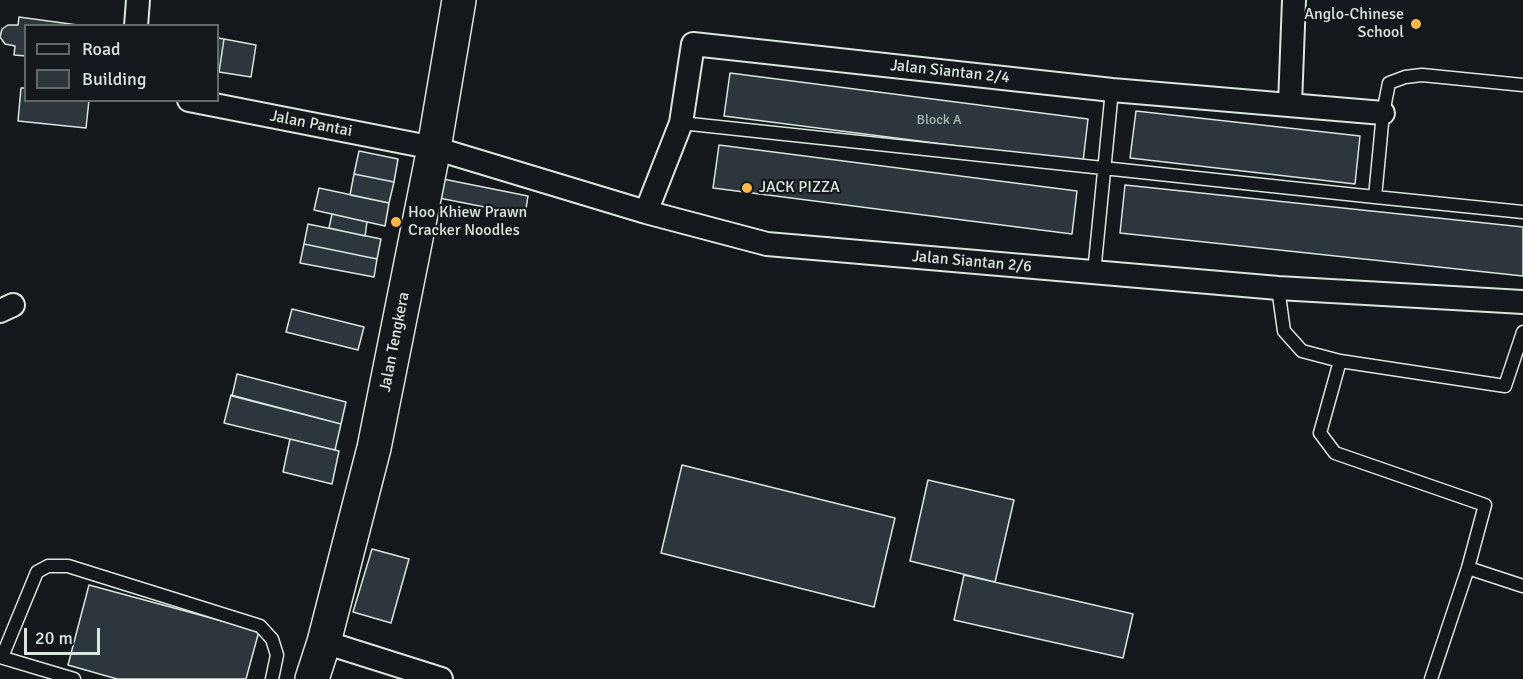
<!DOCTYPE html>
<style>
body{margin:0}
#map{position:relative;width:1523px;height:679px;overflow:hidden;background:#14181c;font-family:Signika,sans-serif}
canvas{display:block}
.legend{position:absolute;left:24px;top:24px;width:195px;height:78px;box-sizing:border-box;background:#14181c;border:2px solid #626a69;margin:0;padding:8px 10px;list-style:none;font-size:18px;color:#d8e6dc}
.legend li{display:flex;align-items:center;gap:12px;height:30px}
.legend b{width:30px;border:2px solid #626a69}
.scale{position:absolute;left:24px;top:628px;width:76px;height:27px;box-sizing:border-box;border:3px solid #d8e6dc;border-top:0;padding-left:8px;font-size:18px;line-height:21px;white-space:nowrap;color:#d8e6dc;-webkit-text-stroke:4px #14181c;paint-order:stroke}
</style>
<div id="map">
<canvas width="1523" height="679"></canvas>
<ul class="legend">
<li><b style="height:8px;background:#14181c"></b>Road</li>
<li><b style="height:16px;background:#2c363c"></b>Building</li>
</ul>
<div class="scale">20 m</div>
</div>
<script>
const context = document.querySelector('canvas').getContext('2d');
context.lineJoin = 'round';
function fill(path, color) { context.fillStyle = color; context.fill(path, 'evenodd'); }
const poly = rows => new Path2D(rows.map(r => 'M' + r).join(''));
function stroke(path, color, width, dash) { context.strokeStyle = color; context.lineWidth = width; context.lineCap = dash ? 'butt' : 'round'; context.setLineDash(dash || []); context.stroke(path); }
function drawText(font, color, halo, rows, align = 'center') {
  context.font = font + ' Signika,sans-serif'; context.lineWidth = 4.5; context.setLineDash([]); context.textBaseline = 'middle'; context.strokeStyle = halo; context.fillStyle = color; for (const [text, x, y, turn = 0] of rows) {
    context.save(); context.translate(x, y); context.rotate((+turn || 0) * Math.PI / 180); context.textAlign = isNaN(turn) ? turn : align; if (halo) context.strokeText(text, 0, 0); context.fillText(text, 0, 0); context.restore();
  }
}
const building = poly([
 [19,17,85,26,26,26,26,56,14,55,15,46,5,44,0,37,2,29,8,25,18,25,19,17],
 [218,38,224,39,219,72,218,72,218,38],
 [224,39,256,45,251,77,219,72,224,39],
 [730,73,1088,119,1083,162,724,116,730,73],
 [21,88,26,88,26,100,89,100,86,128,18,121,21,88],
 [1136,111,1360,136,1355,184,1130,158,1136,111],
 [719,145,1077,191,1072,234,713,188,719,145],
 [359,151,398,159,394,182,354,174,359,151],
 [354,174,394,182,389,203,350,195,354,174],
 [438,178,528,196,525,215,434,197,438,178],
 [1125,185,1523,227,1523,276,1120,233,1125,185],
 [319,188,389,203,385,226,314,210,319,188],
 [332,214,367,222,365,236,329,228,332,214],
 [308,224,381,239,377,259,304,244,308,224],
 [304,244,377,259,374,277,300,263,304,244],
 [292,309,364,327,358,350,286,332,292,309],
 [237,374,346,402,341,424,232,396,237,374],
 [231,395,341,424,335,450,224,423,231,395],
 [290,439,339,451,332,484,283,472,290,439],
 [682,465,895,518,874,607,661,553,682,465],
 [928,480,1014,500,995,582,910,561,928,480],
 [372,549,409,559,391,623,353,612,372,549],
 [964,575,1133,614,1123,658,954,620,964,575],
 [89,585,259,631,246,679,117,679,68,665,89,585]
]);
fill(building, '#2c363c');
stroke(building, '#d8e6dc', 1.5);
const service = poly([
 [1523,85,1422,75,1405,77,1389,83,1383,113,1375,197,1523,212],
 [681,123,1375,197],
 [1094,273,1112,90],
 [1278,288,1284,331,1302,351,1340,361,1505,386,1523,332],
 [1340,361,1320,433,1335,453,1485,505,1468,568,1431,679],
 [1468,568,1523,586],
 [0,657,74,679],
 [2,657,37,572,48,566,68,566,260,626,272,639,277,655,272,679]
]);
const minor = poly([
 [136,26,138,0],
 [189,100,434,148,646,212,767,244,1278,288,1523,302],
 [1290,104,1294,0],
 [646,212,681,123,693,44,1112,90,1383,113],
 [0,311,13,305],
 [324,642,441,679]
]);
const secondary = poly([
 [312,679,324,642,374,448,434,148,459,0]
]);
stroke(service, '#d8e6dc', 15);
stroke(minor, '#d8e6dc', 26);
stroke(secondary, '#d8e6dc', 36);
stroke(service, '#14181c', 12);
stroke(minor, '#14181c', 22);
stroke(secondary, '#14181c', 33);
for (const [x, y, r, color] of [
 [1416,24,6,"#ffb74d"],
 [747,188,6,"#ffb74d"],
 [396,222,6,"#ffb74d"]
]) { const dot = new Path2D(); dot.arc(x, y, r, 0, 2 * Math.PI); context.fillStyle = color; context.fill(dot); stroke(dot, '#14181c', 2); }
drawText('14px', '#adbab4', null, [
 ["Block A",939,120]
]);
drawText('16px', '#d8e6dc', '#14181c', [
 ["Anglo-Chinese",1404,15,"right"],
 ["School",1404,33,"right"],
 ["JACK PIZZA",759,188],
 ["Hoo Khiew Prawn",408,213],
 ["Cracker Noodles",408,231]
], 'left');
drawText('16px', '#d8e6dc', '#14181c', [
 ["Jalan Siantan 2/4",950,72,6],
 ["Jalan Pantai",311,124,11],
 ["Jalan Siantan 2/6",972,262,5],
 ["Jalan Tengkera",395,342,-79]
]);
</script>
